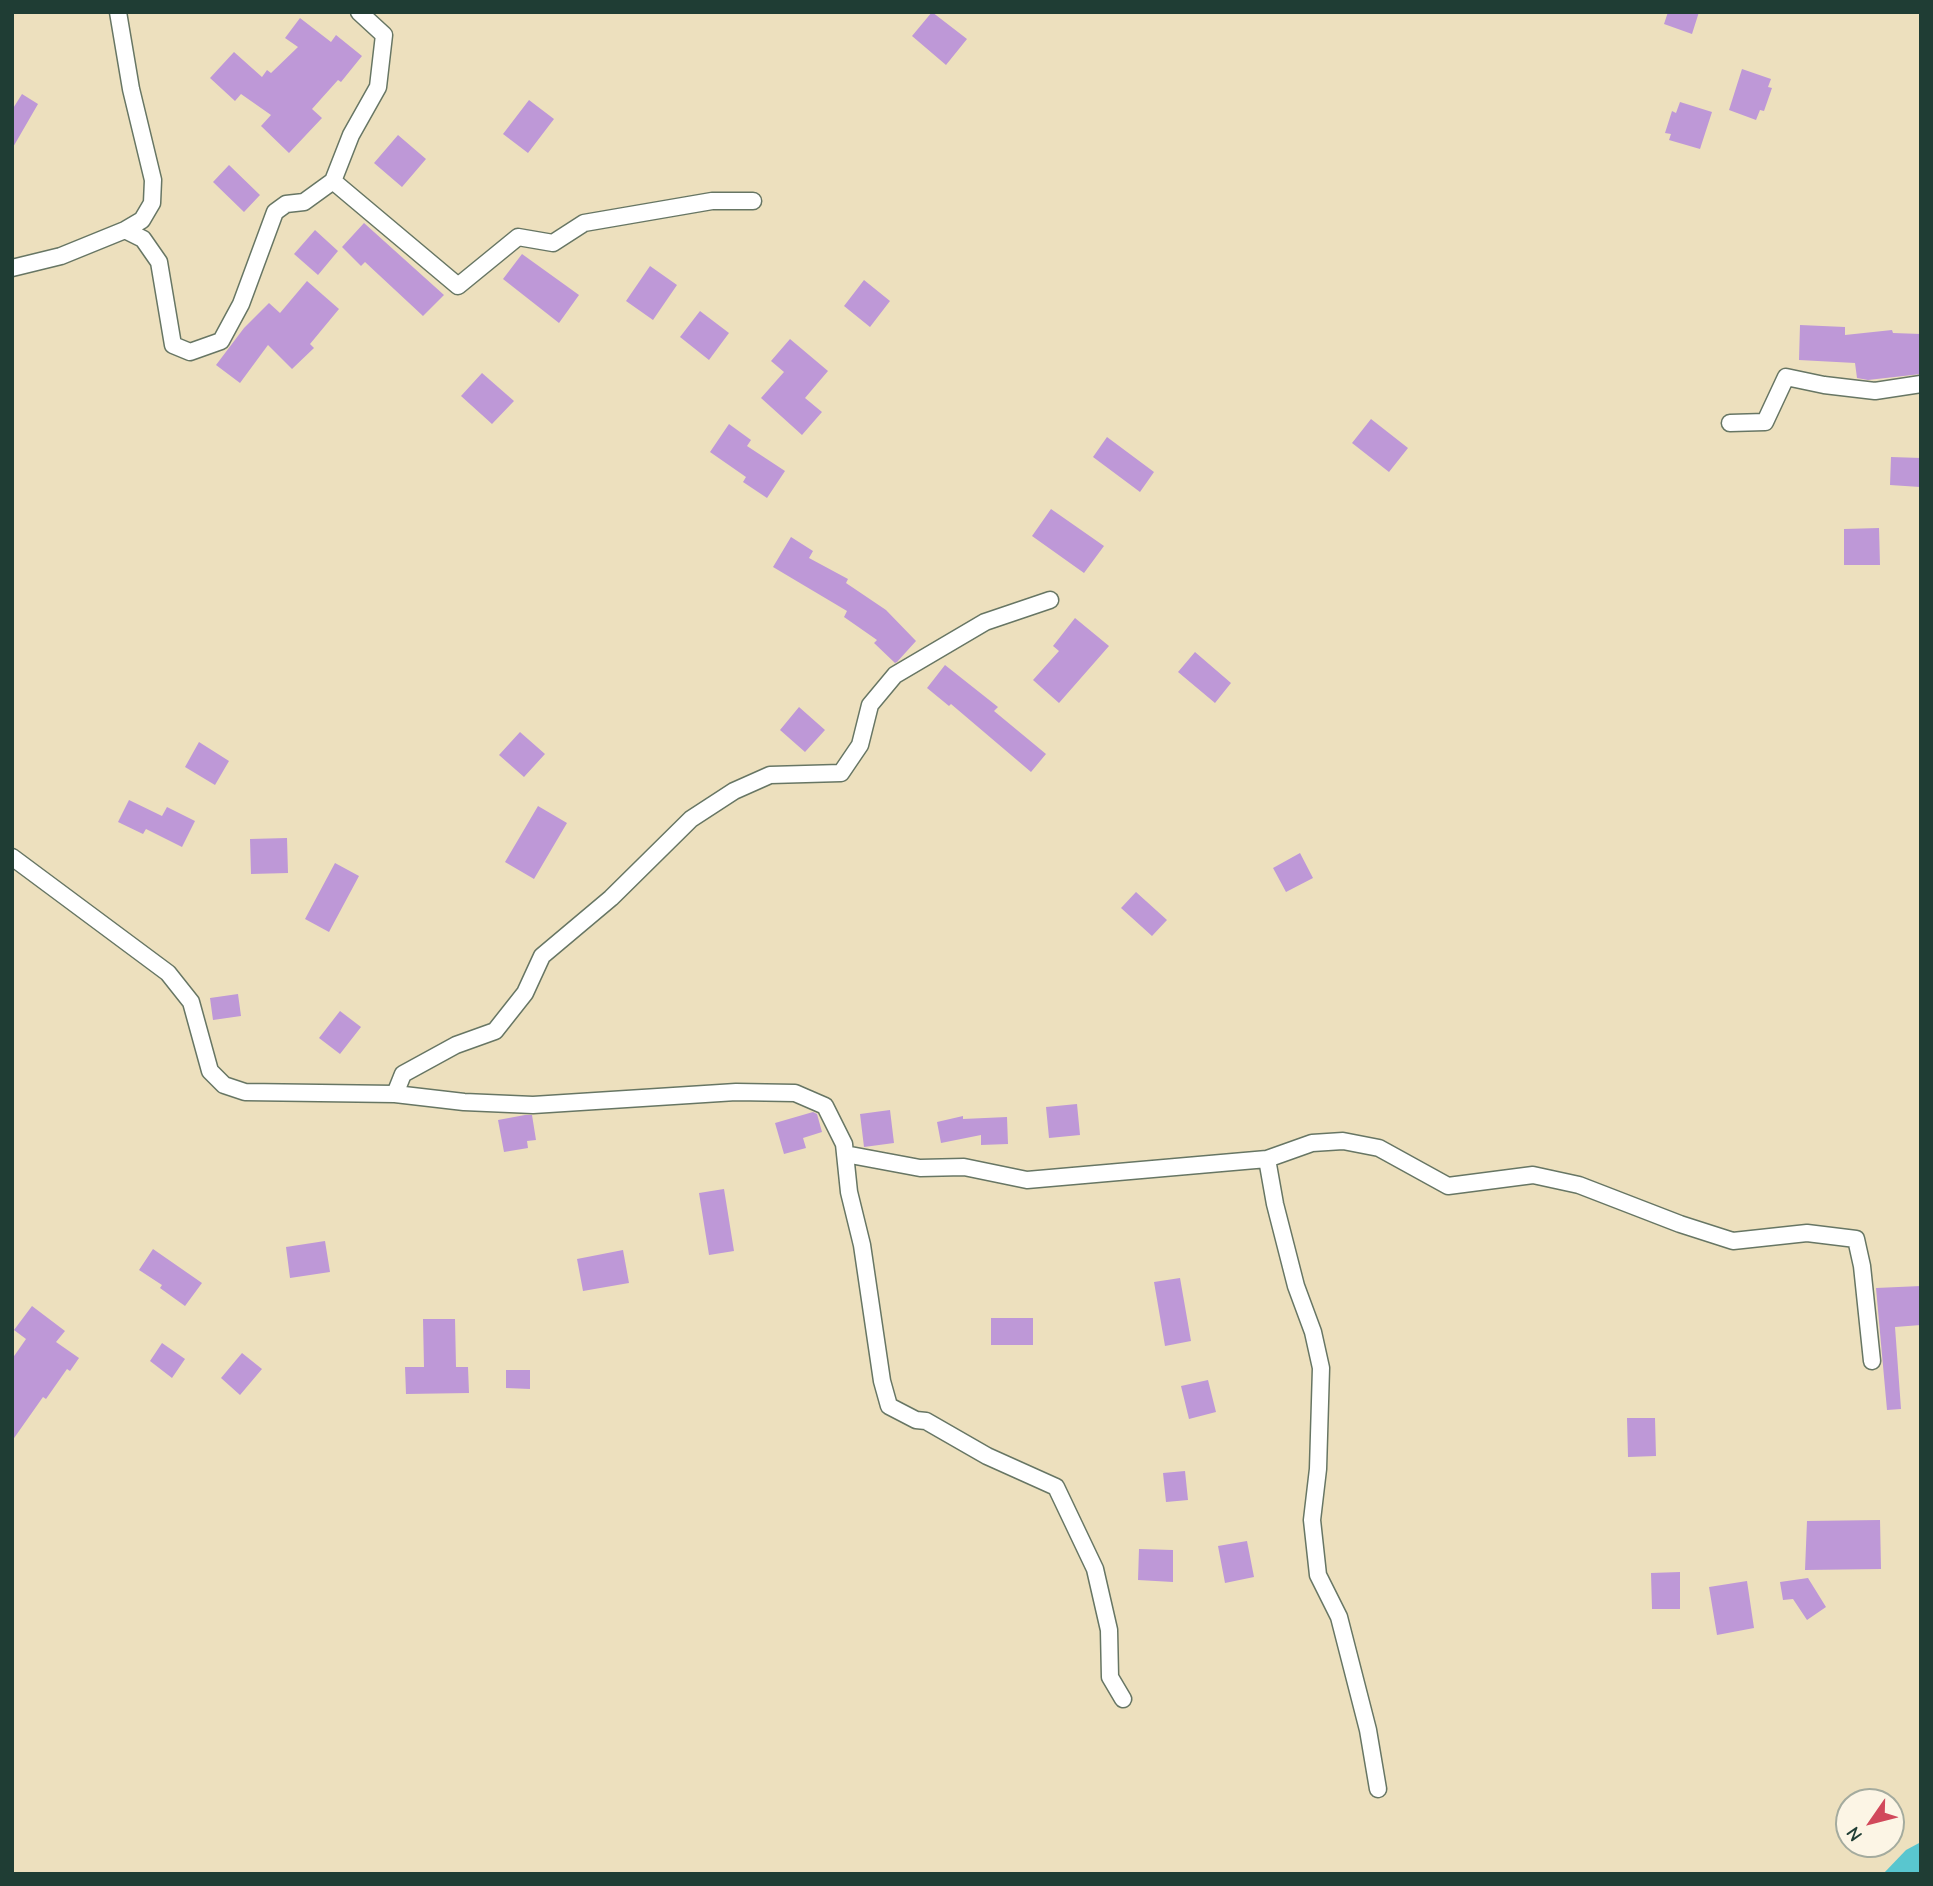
<!DOCTYPE html>
<style>
body{margin:0}
#map{position:relative;width:1933px;height:1886px;overflow:hidden;background:#ede0be;font-family:"Comic Neue",sans-serif}
canvas{display:block}
.frame{position:absolute;inset:0;border:14px solid #1f3d34;pointer-events:none}
.north{position:absolute;left:1835px;top:1788px;width:70px;height:70px;box-sizing:border-box;background:#fcf5e5;border:2px solid #a4ab9e;border-radius:50%;rotate:235deg;font-size:19px;font-weight:700;line-height:28px;text-align:center;color:#1f3d34}
.north::after{content:'';display:block;margin:auto;width:24px;height:32px;background:#d1495b;clip-path:polygon(50% 0,100% 100%,50% 72%,0 100%)}
</style>
<div id="map">
<canvas width="1933" height="1886"></canvas>
<div class="frame"></div>
<div class="north">N</div>
</div>
<script>
const context = document.querySelector('canvas').getContext('2d');
context.lineJoin = 'round';
function fill(path, color) { context.fillStyle = color; context.fill(path, 'evenodd'); }
const poly = rows => new Path2D(rows.map(r => 'M' + r).join(''));
function stroke(path, color, width, dash) { context.strokeStyle = color; context.lineWidth = width; context.lineCap = dash ? 'butt' : 'round'; context.setLineDash(dash || []); context.stroke(path); }
fill(poly([
 [1921,1842,1921,1874,1883,1874,1906,1850]
]), '#59c6cf');
fill(poly([
 [932,12,967,39,946,65,912,36],
 [1668,12,1699,12,1692,34,1664,24],
 [300,18,331,42,336,35,362,56,341,82,338,80,312,109,322,118,289,153,261,126,271,115,241,94,235,101,210,78,234,52,262,77,267,70,271,73,298,47,285,38],
 [1742,69,1771,79,1768,87,1772,88,1764,111,1760,110,1756,120,1729,110],
 [22,94,38,104,12,149,12,110],
 [529,100,554,119,528,153,503,134],
 [1680,102,1712,112,1700,149,1669,140,1671,134,1665,133,1672,111,1676,113],
 [398,135,426,159,402,187,374,163],
 [229,165,260,195,244,212,213,182],
 [364,223,444,295,423,316,365,262,361,266,342,247],
 [315,230,338,251,318,275,294,254],
 [522,254,579,295,559,323,503,279],
 [650,266,677,285,653,320,626,301],
 [864,280,890,301,870,327,844,306],
 [307,281,339,309,310,344,314,348,292,369,268,345,240,383,216,365,244,328,269,303,280,313],
 [700,311,729,333,709,360,680,337],
 [1800,325,1845,327,1845,335,1892,330,1893,333,1921,334,1921,374,1868,380,1857,378,1855,363,1799,360],
 [790,339,828,371,805,398,822,412,802,435,761,398,784,372,771,361],
 [482,373,514,401,492,424,461,396],
 [1371,419,1408,448,1389,472,1352,443],
 [729,424,751,440,747,446,785,471,767,498,743,482,746,477,710,452],
 [1107,437,1154,472,1140,492,1093,457],
 [1891,457,1921,458,1920,487,1890,485],
 [1051,509,1104,546,1084,573,1032,536],
 [1879,528,1880,565,1844,565,1844,529],
 [791,537,813,551,809,558,848,579,846,583,886,610,916,641,897,662,895,663,874,643,877,640,844,617,847,611,773,567],
 [1075,618,1109,646,1059,703,1033,680,1059,651,1053,646],
 [1195,652,1231,683,1215,703,1178,672],
 [945,665,998,707,994,711,1046,754,1031,772,951,704,949,706,927,688],
 [799,707,825,730,805,752,780,730],
 [520,732,545,754,524,777,499,755],
 [199,742,229,761,215,785,185,767],
 [129,800,162,816,167,807,195,821,182,847,146,829,143,834,118,822],
 [538,806,567,823,534,879,505,862],
 [287,838,288,873,251,874,250,839],
 [1300,853,1313,878,1286,892,1273,868],
 [335,863,359,876,329,932,305,919],
 [1136,892,1167,920,1152,936,1121,908],
 [238,994,241,1016,213,1020,210,998],
 [340,1011,361,1027,340,1054,319,1038],
 [1077,1104,1080,1135,1049,1138,1046,1107],
 [890,1110,894,1143,864,1147,860,1114],
 [813,1112,817,1114,822,1132,803,1138,806,1148,784,1154,775,1123],
 [525,1115,532,1115,536,1140,527,1141,528,1148,504,1152,498,1120],
 [963,1116,963,1119,1007,1117,1008,1144,981,1145,981,1135,941,1143,937,1122],
 [724,1189,734,1251,709,1255,699,1193],
 [325,1241,330,1272,290,1278,286,1247],
 [153,1249,202,1283,185,1306,160,1288,162,1285,139,1270],
 [623,1250,629,1283,583,1291,577,1259],
 [1180,1278,1191,1341,1165,1346,1154,1282],
 [1921,1286,1921,1325,1895,1327,1901,1409,1887,1410,1876,1288],
 [32,1306,65,1331,56,1342,79,1358,70,1371,67,1369,46,1399,43,1397,12,1441,12,1359,26,1339,14,1330],
 [991,1318,1033,1318,1033,1345,991,1345],
 [423,1319,455,1319,456,1367,468,1367,469,1393,406,1394,405,1367,424,1367],
 [162,1343,185,1359,172,1378,150,1361],
 [242,1353,262,1369,240,1395,221,1378],
 [506,1370,530,1370,530,1389,506,1388],
 [1208,1380,1216,1412,1189,1419,1181,1386],
 [1627,1418,1655,1418,1656,1456,1628,1457],
 [1185,1471,1188,1500,1166,1502,1163,1473],
 [1880,1520,1881,1569,1805,1570,1807,1521],
 [1247,1541,1254,1577,1225,1583,1218,1546],
 [1139,1549,1173,1550,1173,1582,1138,1580],
 [1680,1572,1680,1609,1652,1609,1651,1573],
 [1808,1578,1826,1607,1807,1620,1793,1599,1783,1600,1780,1582],
 [1747,1581,1754,1628,1717,1635,1709,1587]
]), '#be98d7');
const street = poly([
 [333,181,458,286,518,237,553,243,584,223,712,201,753,201],
 [125,230,143,239,159,262,173,345,190,352,221,341,241,304,275,212,286,204,304,202,333,181,351,135,378,87,384,35,359,12],
 [12,268,61,256,125,230,142,220,152,203,153,180,131,89,118,12],
 [1730,423,1765,422,1786,377,1824,385,1875,391,1921,384],
 [12,857,168,973,191,1002,210,1071,224,1085,245,1092,395,1094,464,1102,533,1105,736,1092,795,1093,825,1106,844,1144,849,1192,862,1245,882,1381,889,1406,916,1420,926,1421,987,1456,1056,1487,1095,1569,1109,1630,1110,1677,1123,1699],
 [395,1094,403,1074,456,1045,495,1031,525,993,542,956,611,898,691,819,734,791,770,775,841,773,860,745,870,705,895,675,985,622,1050,600],
 [845,1154,920,1168,964,1167,1027,1180,1267,1159,1275,1204,1296,1286,1313,1332,1321,1368,1318,1469,1312,1520,1318,1575,1339,1617,1368,1730,1378,1789],
 [1267,1159,1312,1143,1343,1141,1379,1148,1448,1186,1533,1175,1579,1185,1680,1224,1733,1241,1807,1233,1856,1239,1862,1266,1872,1361]
]);
stroke(street, '#677664', 19);
stroke(street, '#fff', 16);
</script>
